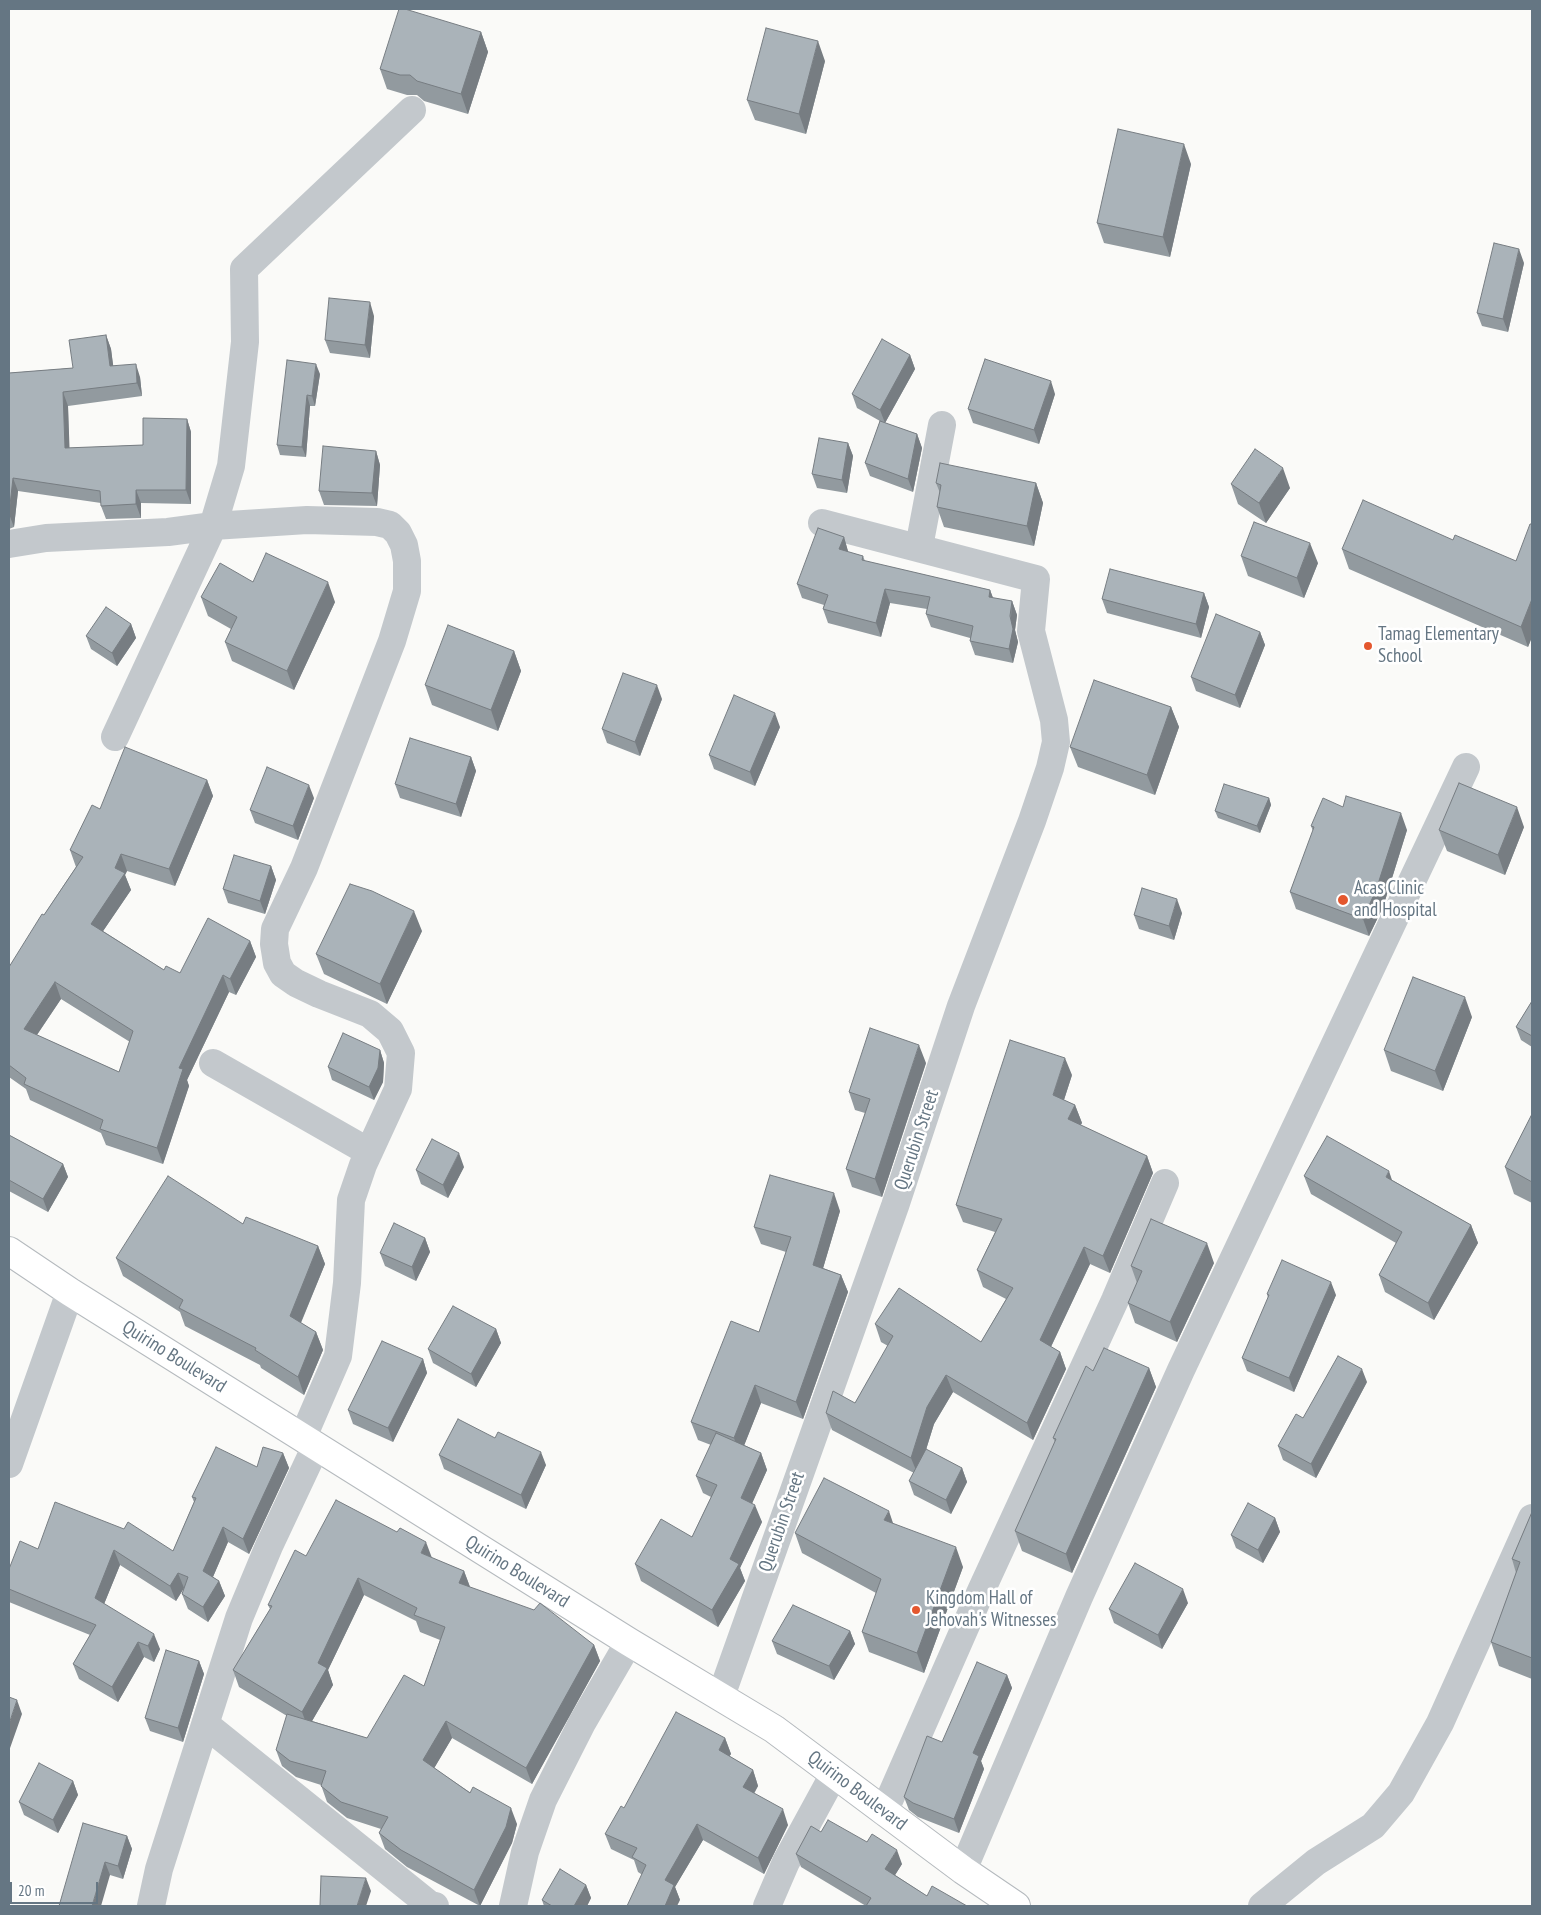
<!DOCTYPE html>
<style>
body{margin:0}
#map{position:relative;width:1541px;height:1915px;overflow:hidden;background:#fafaf8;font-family:"PT Sans Narrow",sans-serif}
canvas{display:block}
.frame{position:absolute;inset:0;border:10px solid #657683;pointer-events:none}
.scale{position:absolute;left:10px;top:1882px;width:88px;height:22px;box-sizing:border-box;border:2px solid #657683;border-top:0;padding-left:6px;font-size:15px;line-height:18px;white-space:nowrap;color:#657683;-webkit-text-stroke:4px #fff;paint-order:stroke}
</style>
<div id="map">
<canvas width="1541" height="1915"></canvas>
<div class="frame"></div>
<div class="scale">20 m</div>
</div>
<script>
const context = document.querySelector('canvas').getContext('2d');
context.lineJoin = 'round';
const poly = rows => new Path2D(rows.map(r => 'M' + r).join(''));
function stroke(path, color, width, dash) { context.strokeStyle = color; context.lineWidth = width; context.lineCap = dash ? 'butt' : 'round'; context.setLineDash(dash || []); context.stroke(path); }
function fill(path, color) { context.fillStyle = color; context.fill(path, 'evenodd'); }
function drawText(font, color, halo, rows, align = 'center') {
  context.font = font + ' "PT Sans Narrow",sans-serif'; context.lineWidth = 5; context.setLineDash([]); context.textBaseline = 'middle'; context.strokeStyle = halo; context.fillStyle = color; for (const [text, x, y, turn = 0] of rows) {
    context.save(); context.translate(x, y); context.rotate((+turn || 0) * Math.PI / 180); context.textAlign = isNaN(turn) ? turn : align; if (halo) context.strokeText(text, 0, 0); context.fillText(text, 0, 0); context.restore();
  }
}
const major = poly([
 [9,1251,70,1292,629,1642,774,1729,963,1870,1016,1906]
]);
stroke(major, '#b5babe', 30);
stroke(poly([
 [9,544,46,538,168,532,213,526,307,520,377,522,390,525,398,533,404,545,407,561,407,591,392,641,304,868,275,929,274,944,277,963,283,974,296,983,319,994,370,1014,390,1031,401,1053,398,1089,363,1165,351,1200,347,1283,338,1356,303,1437],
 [919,547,942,425],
 [115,737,213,526,231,466,245,342,244,269,412,110],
 [213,1063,369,1152],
 [9,1464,70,1292],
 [721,1696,895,1206,961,1006,1032,821,1050,768,1056,742,1054,720,1031,631,1036,579,822,523],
 [205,1724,430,1905,435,1906],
 [884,1812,981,1591,1115,1300,1165,1183],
 [963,1870,1079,1597,1181,1370,1466,767],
 [151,1906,159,1869,239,1618,269,1546,316,1446],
 [513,1906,525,1852,543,1800,582,1723,629,1642],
 [767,1906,786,1862,834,1774],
 [1262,1906,1316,1862,1373,1826,1401,1793,1440,1723,1532,1518]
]), '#c3c8cc', 28);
stroke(major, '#fff', 28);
fill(poly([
 [481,32,488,52,468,114,424,101,417,95,407,95,387,89,380,69],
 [825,61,806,134,755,120,747,100],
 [1191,164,1170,257,1104,243,1097,223],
 [1524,263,1508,332,1482,326,1477,313],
 [374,316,370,358,330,353,325,340],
 [106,335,111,349,113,366,140,377,142,396,68,406,69,448,143,445,187,419,191,432,191,504,141,503,141,518,106,519,101,506,101,503,18,491,14,527,9,529,9,373,73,368],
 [910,355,915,369,885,423,917,434,922,448,913,492,870,476,865,463,880,421,857,408,852,394],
 [320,374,315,406,310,406,306,457,280,455,277,445],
 [1055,394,1039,444,973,423,968,409],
 [848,443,853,456,847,493,817,488,812,474],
 [376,451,380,465,377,506,324,505,319,491],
 [936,483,1036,483,1043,503,1034,546,944,527,937,507,940,493],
 [1231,484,1290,488,1266,523,1238,504],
 [1532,524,1532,637,1528,647,1349,569,1342,549,1453,540,1516,561],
 [844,537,848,552,863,556,865,561,990,590,993,598,1012,601,1017,615,1015,630,1018,642,1013,663,975,655,970,641,970,638,931,627,926,614,927,609,890,603,881,637,828,623,823,609,824,605,802,598,797,584],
 [1241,556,1318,563,1304,598,1248,576],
 [253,582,335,602,294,690,232,661,225,642,231,629,208,616,201,597],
 [1204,593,1209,607,1201,638,1107,613,1102,599],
 [131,624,136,638,117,666,91,649,86,636],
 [1260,632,1265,645,1240,708,1196,691,1191,677],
 [514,651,521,671,498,731,432,705,425,685],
 [662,699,640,756,607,743,602,729],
 [1171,707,1179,727,1155,795,1078,767,1070,747],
 [780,727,755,786,714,769,709,755],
 [471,757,476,771,461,817,400,798,395,784],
 [207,780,213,796,175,886,127,871,125,875,131,890,103,931,164,970,180,973,250,941,256,957,236,995,229,992,187,1080,189,1086,163,1164,106,1145,101,1133,30,1100,26,1089,9,1077,9,967,76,867,70,850,100,809],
 [61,999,130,1042,119,1072,37,1035],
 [314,798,298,840,255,823,250,810],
 [1269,798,1271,805,1260,833,1218,818,1215,811],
 [1343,807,1407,830,1383,907,1369,936,1296,909,1290,892,1313,831,1311,826],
 [1524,827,1505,875,1447,851,1439,830],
 [271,866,276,880,265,914,228,903,223,889],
 [1182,913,1174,940,1139,929,1134,915],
 [422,931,387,1004,324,974,316,954],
 [1532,1001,1532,1047,1521,1040,1516,1027],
 [1472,1017,1443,1091,1391,1071,1384,1050],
 [380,1050,384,1063,383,1082,374,1100,332,1080,328,1067],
 [926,1063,882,1197,852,1187,846,1169,865,1113,855,1110,849,1092],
 [1072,1075,1064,1100,1075,1105,1082,1123,1080,1125,1147,1156,1153,1173,1110,1273,1090,1264,1051,1347,1060,1352,1066,1369,1033,1440,953,1392,934,1424,926,1450,962,1468,967,1482,951,1514,914,1495,909,1481,914,1473,832,1430,826,1413,855,1403,888,1346,881,1342,875,1324,981,1342,1006,1299,983,1287,977,1270,995,1232,963,1222,956,1205],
 [1532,1114,1532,1203,1514,1194,1505,1167],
 [9,1135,63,1164,68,1177,48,1212,9,1191],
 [464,1167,448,1198,421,1184,416,1170],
 [1304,1176,1392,1180,1471,1225,1478,1243,1434,1320,1385,1292,1379,1275,1396,1243,1311,1194],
 [840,1211,823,1268,841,1275,848,1292,803,1419,761,1403,744,1445,761,1453,767,1470,752,1503,762,1522,740,1568,745,1581,718,1627,641,1581,635,1564,692,1537,711,1497,703,1493,696,1476,711,1445,698,1440,691,1422,759,1332,786,1252,761,1244,754,1227],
 [243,1224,318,1246,325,1264,301,1323,316,1332,323,1350,304,1395,261,1368,260,1365,185,1326,180,1312,123,1276,116,1258],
 [425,1238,430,1252,416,1281,385,1266,380,1253],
 [1214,1263,1177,1342,1135,1323,1128,1303,1137,1283,1131,1266],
 [1267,1294,1336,1295,1294,1392,1247,1371,1242,1358,1268,1298],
 [496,1329,501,1343,476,1387,433,1363,428,1349],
 [423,1359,427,1373,393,1442,353,1424,348,1410],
 [1149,1368,1156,1387,1072,1573,1022,1551,1015,1531,1055,1442,1053,1438],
 [1367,1382,1316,1478,1283,1460,1278,1446,1303,1418],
 [495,1438,546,1465,526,1509,444,1469,439,1455],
 [283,1453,289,1468,249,1554,228,1542,213,1577,219,1581,225,1596,208,1622,188,1609,182,1594,184,1588,176,1601,120,1565,104,1604,160,1649,154,1662,144,1657,118,1702,79,1679,73,1664,90,1635,9,1602,9,1569,38,1549,173,1551,194,1502,192,1497,257,1467],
 [1532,1512,1532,1679,1499,1666,1491,1642,1516,1573,1512,1559],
 [1275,1518,1280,1532,1263,1563,1236,1548,1231,1535],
 [893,1524,963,1567,924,1673,869,1652,862,1632,876,1593,802,1553,795,1533],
 [306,1556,432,1558,464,1571,470,1587,594,1645,600,1661,532,1784,452,1738,434,1768,517,1824,512,1843,480,1906,407,1867,385,1849,379,1833,381,1829,347,1818,327,1802,321,1785,296,1777,282,1766,276,1750,287,1716,239,1687,233,1670,270,1609,268,1605],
 [364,1595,416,1621,420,1632,440,1640,424,1686,367,1738,312,1721,333,1685,328,1670],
 [1188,1603,1162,1649,1114,1623,1109,1609],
 [850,1631,855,1644,834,1680,777,1654,772,1641],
 [199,1661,204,1674,183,1742,150,1731,145,1718],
 [1007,1675,1012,1688,981,1761,984,1769,959,1833,918,1817,909,1810,904,1797,942,1742],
 [725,1738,731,1754,729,1756,753,1770,758,1786,754,1794,788,1825,764,1874,703,1840,675,1887,680,1900,638,1872,634,1860,611,1849,605,1834],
 [73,1781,78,1795,58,1833,24,1815,19,1802],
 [821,1832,902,1864,895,1875,927,1896,967,1906,866,1906,801,1867,796,1854],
 [127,1836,132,1849,123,1879,110,1875,59,1906],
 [586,1885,591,1898,587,1906,544,1906,542,1900]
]), '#929a9f');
fill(poly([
 [481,32,488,52,468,114,461,94],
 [818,41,825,61,806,134,799,114],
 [1184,144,1191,164,1170,257,1163,237],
 [1519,249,1524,263,1508,332,1503,319],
 [370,302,374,316,370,358,365,345],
 [106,335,111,349,115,379,110,366],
 [910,355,915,369,885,423,880,410],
 [136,364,140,377,142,396,137,383],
 [316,364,320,374,315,406,312,396],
 [1051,381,1055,394,1039,444,1034,430],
 [63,392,68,406,70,461,65,448],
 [307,395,310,406,306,457,302,447],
 [187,419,191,432,191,504,186,490],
 [917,434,922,448,913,492,908,479],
 [848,443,853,456,847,493,842,480],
 [376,451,380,465,377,506,372,493],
 [1283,468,1290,488,1266,523,1259,503],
 [13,478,18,491,14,527,9,514],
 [1036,483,1043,503,1034,546,1027,526],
 [136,490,141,503,141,518,136,504],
 [844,537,848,551,844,563,839,549],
 [1310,543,1318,563,1304,598,1297,578],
 [328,582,335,602,294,690,287,671],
 [885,589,890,603,881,637,876,623],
 [990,590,995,603,989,597],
 [1204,593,1209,607,1201,638,1196,624],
 [1532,599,1532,637,1528,647,1521,627],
 [1012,601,1017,615,1015,630,1018,642,1013,663,1009,649],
 [131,624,136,638,117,666,112,653],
 [1260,632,1265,645,1240,708,1235,695],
 [514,651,521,671,498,731,491,710],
 [657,685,662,699,640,756,635,742],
 [1171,707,1179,727,1155,795,1147,775],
 [775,713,780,727,755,786,750,772],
 [471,757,476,771,461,817,456,804],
 [207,780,213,796,175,886,169,869],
 [309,785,314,798,298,840,293,826],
 [1269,798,1271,805,1260,833,1257,826],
 [1517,807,1524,827,1505,875,1498,855],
 [1401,813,1407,830,1383,907,1369,936,1363,919],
 [121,854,127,871,125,875,131,890,97,940,91,924],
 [271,866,276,880,265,914,260,901],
 [1177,899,1182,913,1174,940,1169,926],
 [414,911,422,931,387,1004,380,984],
 [250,941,256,957,236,995,230,979],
 [223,975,229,992,187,1080,189,1086,163,1164,157,1148,179,1068],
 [55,982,61,999,30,1045,24,1029],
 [1465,997,1472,1017,1443,1091,1435,1071],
 [919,1045,926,1063,882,1197,875,1179],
 [380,1050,384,1063,383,1082,374,1100,369,1087],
 [1065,1058,1072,1075,1060,1112,1053,1095],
 [1075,1105,1082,1123,1074,1136,1068,1119],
 [459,1153,464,1167,448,1198,443,1185],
 [1147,1156,1153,1173,1110,1273,1103,1256],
 [63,1164,68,1177,48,1212,43,1199],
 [1389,1171,1395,1189,1386,1177],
 [834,1193,840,1211,819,1282,813,1265],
 [1471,1225,1478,1243,1434,1320,1428,1303],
 [425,1238,430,1252,416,1281,412,1267],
 [1207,1243,1214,1263,1177,1342,1170,1322],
 [318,1246,325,1264,296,1334,290,1316],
 [1084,1247,1090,1264,1046,1357,1040,1340],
 [841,1275,848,1292,803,1419,796,1402],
 [1331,1282,1336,1295,1294,1392,1289,1378],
 [496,1329,501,1343,476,1387,471,1374],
 [316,1332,323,1350,304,1395,298,1377],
 [1060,1352,1066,1369,1033,1440,1027,1423],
 [423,1359,427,1373,393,1442,388,1428],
 [1149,1368,1156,1387,1072,1573,1066,1554],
 [1362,1369,1367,1382,1316,1478,1311,1464],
 [946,1375,953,1392,934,1424,918,1475,911,1458,927,1407],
 [755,1385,761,1403,740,1456,734,1438],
 [541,1452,546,1465,526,1509,521,1495],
 [283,1453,289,1468,249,1554,243,1539],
 [761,1453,767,1470,747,1515,741,1498],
 [962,1468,967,1482,951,1514,946,1500],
 [755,1505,762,1522,740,1568,745,1581,718,1627,712,1610,730,1559],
 [889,1511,896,1532,884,1520],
 [1275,1518,1280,1532,1263,1563,1258,1550],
 [223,1527,228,1542,209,1586,203,1571],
 [426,1542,432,1558,421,1553],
 [956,1547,963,1567,924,1673,917,1653],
 [114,1550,120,1565,100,1614,95,1598],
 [464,1571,470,1587,459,1583],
 [178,1573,184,1588,176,1601,170,1586],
 [358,1578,364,1595,328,1670,333,1685,308,1728,302,1712,318,1663],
 [219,1581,225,1596,208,1622,203,1607],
 [1183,1589,1188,1603,1162,1649,1158,1635],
 [850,1631,855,1644,834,1680,829,1666],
 [154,1634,160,1649,154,1662,148,1646],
 [138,1642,144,1657,118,1702,112,1687],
 [594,1645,600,1661,532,1784,526,1768],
 [199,1661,204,1674,183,1742,178,1728],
 [1007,1675,1012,1688,981,1761,984,1769,959,1833,954,1819,973,1753],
 [17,1700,22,1714,9,1751,9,1724],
 [446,1721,452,1738,429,1777,423,1760],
 [725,1738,731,1754,724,1765,719,1750],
 [753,1770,758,1786,748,1803,743,1787],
 [73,1781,78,1795,58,1833,53,1820],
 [511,1808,517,1824,512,1843,480,1906,474,1890],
 [783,1809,788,1825,764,1874,758,1858],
 [697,1824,703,1840,675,1887,680,1900,677,1906,665,1906,665,1880],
 [127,1836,132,1849,123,1879,118,1866],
 [897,1850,902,1864,890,1883,885,1869],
 [105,1862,110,1875,101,1906,92,1906],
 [366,1878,371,1891,366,1906,357,1906],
 [586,1885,591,1898,587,1906,574,1906]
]), '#777d82');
const building = poly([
 [399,9,405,9,481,32,461,94,417,81,410,75,400,75,380,69,399,9],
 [766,28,818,41,799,114,747,100,766,28],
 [1118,129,1184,144,1163,237,1097,223,1118,129],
 [1494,243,1519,249,1503,319,1477,313,1494,243],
 [329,298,370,302,365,345,325,340,329,298],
 [106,335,110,366,136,364,137,383,63,392,65,448,143,445,143,418,187,419,186,490,136,490,136,504,101,506,100,491,13,478,9,514,9,373,73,368,69,340,106,335],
 [882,339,910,355,880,410,852,394,882,339],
 [985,359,1051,381,1034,430,968,409,985,359],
 [287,360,316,364,312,396,307,395,302,447,277,445,287,360],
 [880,421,917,434,908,479,865,463,880,421],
 [819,438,848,443,842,480,812,474,819,438],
 [323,446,376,451,372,493,319,491,323,446],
 [1255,449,1283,468,1259,503,1231,484,1255,449],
 [940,463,1036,483,1027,526,937,507,941,485,936,483,940,463],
 [1363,500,1453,540,1455,535,1516,561,1530,524,1532,524,1532,599,1521,627,1342,549,1363,500],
 [1254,522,1310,543,1297,578,1241,556,1254,522],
 [818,528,844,537,839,549,863,556,862,560,990,590,989,597,1012,601,1010,616,1013,629,1009,649,970,641,973,626,926,614,930,597,885,589,876,623,823,609,828,595,797,584,818,528],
 [266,553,328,582,287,671,225,642,237,617,201,597,220,563,253,582,266,553],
 [1110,569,1204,593,1196,624,1102,599,1110,569],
 [106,607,131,624,112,653,86,636,106,607],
 [1216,614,1260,632,1235,695,1191,677,1216,614],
 [448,625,514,651,491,710,425,685,448,625],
 [623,673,657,685,635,742,602,729,623,673],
 [1094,680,1171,707,1147,775,1070,747,1094,680],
 [734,695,775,713,750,772,709,755,734,695],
 [410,738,471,757,456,804,395,784,410,738],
 [125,747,207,780,169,869,121,854,115,868,125,873,91,924,164,970,166,966,180,973,208,918,250,941,230,979,223,975,179,1068,183,1069,157,1148,100,1129,103,1120,24,1084,26,1078,9,1065,9,967,42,914,44,915,83,857,70,850,92,805,100,809,125,747],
 [55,982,133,1031,119,1072,24,1029,55,982],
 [267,767,309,785,293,826,250,810,267,767],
 [1459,783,1517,807,1498,855,1439,830,1459,783],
 [1224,784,1269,798,1257,826,1215,811,1224,784],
 [1346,796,1401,813,1376,890,1363,919,1290,892,1314,827,1311,826,1323,798,1343,807,1346,796],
 [234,855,271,866,260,901,223,889,234,855],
 [350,884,372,891,414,911,380,984,316,954,350,884],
 [1142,888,1177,899,1169,926,1134,915,1142,888],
 [1413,977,1465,997,1435,1071,1384,1050,1413,977],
 [1532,1001,1532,1036,1516,1027,1532,1001],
 [870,1028,919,1045,875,1179,846,1169,870,1099,849,1092,870,1028],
 [343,1033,380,1050,378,1068,369,1087,328,1067,343,1033],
 [1010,1040,1065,1058,1053,1095,1075,1105,1068,1119,1147,1156,1103,1256,1084,1247,1040,1340,1060,1352,1027,1423,946,1375,927,1407,911,1458,826,1413,833,1391,855,1403,893,1336,875,1324,899,1288,981,1342,1013,1288,977,1270,1002,1219,956,1205,1010,1040],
 [1532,1114,1532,1182,1505,1167,1532,1114],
 [9,1135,63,1164,43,1199,9,1180,9,1135],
 [1327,1136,1389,1171,1386,1177,1471,1225,1428,1303,1379,1275,1402,1232,1304,1176,1327,1136],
 [432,1139,459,1153,443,1185,416,1170,432,1139],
 [770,1175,834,1193,813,1265,841,1275,796,1402,755,1385,734,1438,691,1422,731,1321,759,1332,791,1237,754,1227,770,1175],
 [168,1176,243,1224,246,1217,318,1246,290,1316,316,1332,298,1377,255,1350,256,1348,179,1308,183,1300,116,1258,168,1176],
 [1151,1219,1207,1243,1170,1322,1128,1303,1142,1271,1131,1266,1151,1219],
 [394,1223,425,1238,412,1267,380,1253,394,1223],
 [1282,1260,1331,1282,1289,1378,1242,1358,1269,1295,1267,1294,1282,1260],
 [453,1306,496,1329,471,1374,428,1349,453,1306],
 [382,1341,423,1359,388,1428,348,1410,382,1341],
 [1104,1348,1149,1368,1066,1554,1015,1531,1056,1439,1053,1438,1086,1366,1093,1371,1104,1348],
 [1338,1356,1362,1369,1311,1464,1278,1446,1296,1414,1303,1418,1338,1356],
 [458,1419,495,1438,498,1432,541,1452,521,1495,439,1455,458,1419],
 [716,1433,761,1453,741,1498,755,1505,730,1559,739,1564,712,1610,635,1564,661,1519,692,1537,717,1485,696,1476,716,1433],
 [216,1447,257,1467,263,1447,283,1453,243,1539,223,1527,203,1571,219,1581,203,1607,182,1594,188,1577,178,1573,170,1586,114,1550,95,1598,154,1634,148,1646,138,1642,112,1687,73,1664,96,1625,9,1589,9,1569,20,1541,38,1549,55,1502,124,1529,128,1522,173,1551,196,1498,192,1497,216,1447],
 [926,1449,962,1468,946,1500,909,1481,926,1449],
 [824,1478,889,1511,884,1520,956,1547,917,1653,862,1632,881,1579,795,1533,824,1478],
 [336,1500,397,1532,400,1528,426,1542,421,1553,464,1571,459,1583,534,1610,540,1603,594,1645,526,1768,446,1721,423,1760,470,1793,473,1787,511,1808,506,1827,474,1890,401,1850,379,1833,388,1817,341,1802,321,1786,326,1771,290,1761,276,1750,287,1714,367,1738,404,1675,424,1686,445,1627,414,1615,417,1608,358,1578,318,1663,327,1668,302,1712,233,1670,272,1606,268,1605,295,1550,306,1556,336,1500],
 [1248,1503,1275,1518,1258,1550,1231,1535,1248,1503],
 [1532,1512,1532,1658,1491,1642,1520,1562,1512,1559,1532,1512],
 [1135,1563,1183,1589,1158,1635,1109,1609,1135,1563],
 [793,1605,850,1631,829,1666,772,1641,793,1605],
 [166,1650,199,1661,178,1728,145,1718,166,1650],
 [977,1662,1007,1675,973,1753,979,1756,954,1819,913,1803,904,1797,927,1736,942,1742,977,1662],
 [9,1697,17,1700,9,1724,9,1697],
 [676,1712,725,1738,719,1750,753,1770,743,1787,783,1809,758,1858,697,1824,665,1880,674,1885,665,1906,627,1906,646,1865,632,1857,637,1848,605,1834,621,1806,624,1808,676,1712],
 [39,1763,73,1781,53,1820,19,1802,39,1763],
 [828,1820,867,1842,872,1834,897,1850,885,1869,927,1896,932,1886,967,1906,866,1906,871,1898,796,1854,811,1826,821,1832,828,1820],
 [83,1823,127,1836,118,1866,105,1862,92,1906,59,1906,83,1823],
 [560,1869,586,1885,574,1906,552,1906,542,1900,560,1869],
 [321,1876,366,1878,357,1906,320,1906,321,1876]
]);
fill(building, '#aab3b9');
stroke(building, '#777d82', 1);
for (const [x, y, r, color] of [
 [1368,646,5,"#e4572e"],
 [1343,900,6,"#e4572e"],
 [916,1610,5,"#e4572e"]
]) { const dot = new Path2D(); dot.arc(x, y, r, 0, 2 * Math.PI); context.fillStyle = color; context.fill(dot); stroke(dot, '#fff', 2); }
drawText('19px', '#657683', '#fff', [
 ["Tamag Elementary",1378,635],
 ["School",1378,657],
 ["Acas Clinic",1354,889],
 ["and Hospital",1354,911],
 ["Kingdom Hall of",926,1599],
 ["Jehovah's Witnesses",926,1621]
], 'left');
drawText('19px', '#657683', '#fff', [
 ["Querubin Street",917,1140,-72],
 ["Quirino Boulevard",174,1357,32],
 ["Querubin Street",782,1522,-71],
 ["Quirino Boulevard",517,1572,32],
 ["Quirino Boulevard",857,1791,37]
]);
</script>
